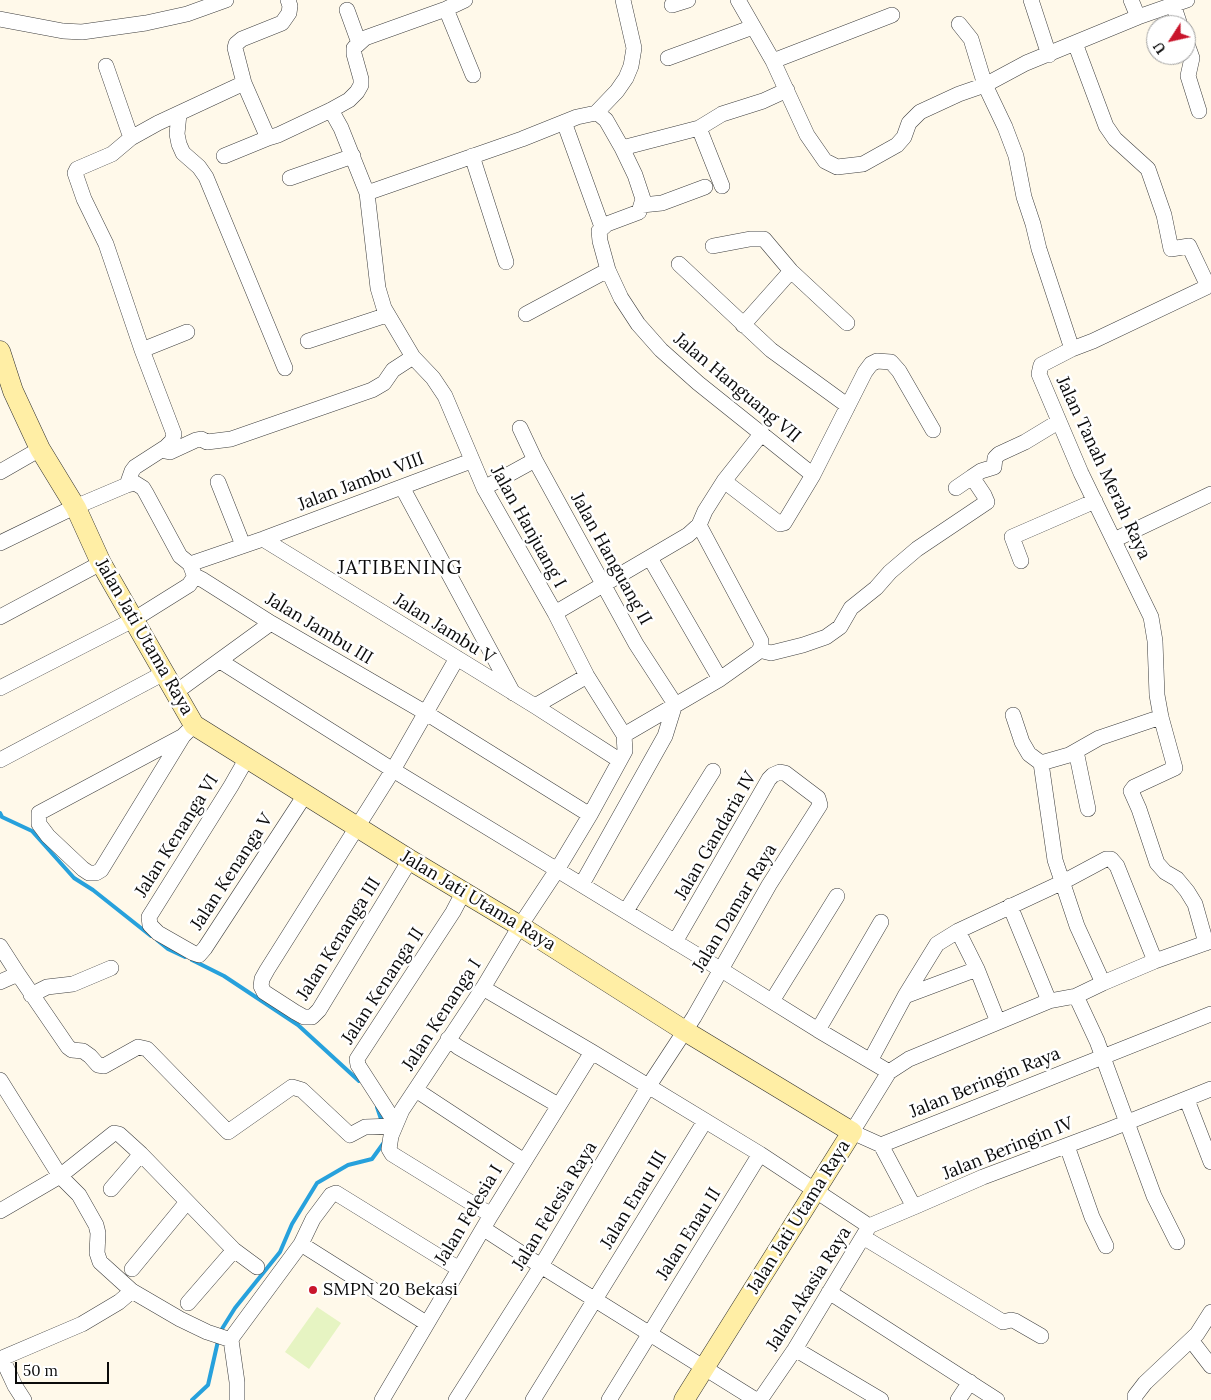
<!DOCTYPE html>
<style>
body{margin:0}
#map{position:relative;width:1211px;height:1400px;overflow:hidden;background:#fff9ea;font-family:Lora,serif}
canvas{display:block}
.north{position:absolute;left:1146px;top:15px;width:50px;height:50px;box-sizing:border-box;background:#fff;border:1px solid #9d9d9d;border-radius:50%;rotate:235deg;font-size:14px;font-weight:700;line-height:20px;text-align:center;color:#0b0b0b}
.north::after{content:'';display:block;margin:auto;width:18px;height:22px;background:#c9152b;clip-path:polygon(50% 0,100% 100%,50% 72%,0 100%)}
.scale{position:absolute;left:15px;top:1362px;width:94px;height:22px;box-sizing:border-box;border:2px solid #0b0b0b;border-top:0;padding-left:6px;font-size:15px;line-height:18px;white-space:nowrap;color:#0b0b0b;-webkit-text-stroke:4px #fff;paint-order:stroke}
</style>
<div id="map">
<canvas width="1211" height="1400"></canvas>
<div class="north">U</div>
<div class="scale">50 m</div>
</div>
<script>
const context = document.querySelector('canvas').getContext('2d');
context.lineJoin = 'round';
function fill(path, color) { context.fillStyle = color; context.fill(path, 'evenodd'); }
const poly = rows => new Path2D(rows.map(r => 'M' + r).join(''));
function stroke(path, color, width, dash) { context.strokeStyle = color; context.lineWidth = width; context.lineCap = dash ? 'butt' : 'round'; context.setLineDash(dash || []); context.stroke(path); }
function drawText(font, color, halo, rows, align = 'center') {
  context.font = font + ' Lora,serif'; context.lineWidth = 5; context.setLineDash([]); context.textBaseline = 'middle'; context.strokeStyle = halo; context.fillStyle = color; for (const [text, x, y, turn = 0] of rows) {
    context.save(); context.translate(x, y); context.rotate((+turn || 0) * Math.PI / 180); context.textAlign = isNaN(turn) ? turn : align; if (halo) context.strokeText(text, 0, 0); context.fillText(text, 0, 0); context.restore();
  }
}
fill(poly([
 [317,1307,341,1323,309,1369,285,1352]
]), '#e6f4c2');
stroke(poly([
 [0,813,2,817,32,831,74,878,93,890,151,936],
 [157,940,168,949,185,957],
 [192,960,224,976,298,1025,359,1081],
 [377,1107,382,1122],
 [220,1332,235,1308,280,1252,292,1224,317,1183,348,1165,372,1159,385,1141],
 [192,1400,208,1385,218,1341]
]), '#27a1dc', 4);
const street = poly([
 [288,0,290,6,289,13,282,23,242,39,236,44,235,48,244,83,268,138,278,135,331,110,349,100,357,92,361,85,361,79,354,54,354,48,365,38,446,9,465,0],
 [738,0,773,61,807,135,825,161,837,167,863,164,897,145,904,137,909,123,920,112,959,94,985,85,1026,63,1138,17,1187,0],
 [1031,0,1049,55],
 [1131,0,1138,17],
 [1173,4,1180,25],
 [672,5,688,0],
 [446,9,473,75],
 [347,10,359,43],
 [0,19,63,31,82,32,146,23,187,14,226,0],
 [959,24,971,39,985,85,1005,127,1016,156,1024,197,1033,224,1039,249,1072,349,1041,365,1039,374,1081,473,1151,617,1155,641,1157,695,1161,717,1175,768,1134,787,1131,791,1139,809,1157,863,1165,872,1177,879,1187,891,1195,904,1206,943],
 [1186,41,1192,58,1188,76,1199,111],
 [1075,43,1106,126,1115,139,1148,169,1164,215,1171,249,1189,246,1208,286],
 [668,58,753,27],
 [773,61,892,15],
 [106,66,131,138],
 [331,110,341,128,367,193,378,288,384,308,413,357,433,378,445,396,484,488,555,613,587,676,624,735,625,751,590,815,557,870,520,926,483,988,402,1110,391,1136,389,1149,392,1154,491,1215],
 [596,113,617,91,626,78,631,66,634,48,623,0],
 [179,114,177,134,179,144,183,153,199,167,206,177,285,368],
 [564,122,602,227],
 [699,128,722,186],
 [622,148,699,128,722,114,763,101,787,90],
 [224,156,268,138],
 [472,156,506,262],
 [290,178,353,156],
 [367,193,522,139,577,117,596,113,600,115,606,120,622,148,635,175,643,199,639,212,607,224,599,231,600,241,608,270,621,298,638,324,661,350,698,383,813,475],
 [642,205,662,203,705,187],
 [713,246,750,239,764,239,791,271,847,323],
 [679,264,771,350,848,406],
 [526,314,608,270],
 [743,325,791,271],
 [308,341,387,315],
 [1072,349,1093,341,1211,285],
 [142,350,187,332],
 [520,428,535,460,636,644,675,704,665,736,582,884],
 [165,451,170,452,196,440,201,439,207,442,231,439,372,390,384,383,393,370,413,357],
 [0,472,40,449],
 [724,481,780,524,784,523,813,475,865,372,871,364,877,361,891,362,899,371,933,430],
 [218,482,243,545],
 [127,485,132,471,135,467,166,447,172,441,174,434,142,350,106,244,84,199,75,173,77,169,112,154,131,138,158,123,244,83],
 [402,487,513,693],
 [484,488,535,460],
 [956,488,972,477],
 [263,539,535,706,619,760],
 [1114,540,1211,494],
 [0,543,68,510,127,485,135,483,143,488,146,493,180,556,190,564,193,572],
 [650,558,720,679],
 [1021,561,1012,537,1095,501],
 [190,564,263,539,471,461],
 [195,576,203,580,271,623,426,713,590,815],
 [555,613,688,535,699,525,705,511,724,481,762,433],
 [0,617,101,563],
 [759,650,771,653,803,645,826,637,840,627,851,608,876,588,890,572,917,549,987,502,984,495,972,477,981,471,994,467,995,458,999,454,1025,442,1058,422],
 [220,661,393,770,720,969,818,1030,889,1072],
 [0,688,133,620,189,585,195,576],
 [176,692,271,623],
 [535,706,587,676],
 [1013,715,1022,742,1029,754,1041,763],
 [624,735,720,679,758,652,761,647,761,641,699,525],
 [183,736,39,813,39,824,48,836,83,869,89,873,96,873,101,870,183,736,194,725],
 [1076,751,1088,809],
 [247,758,231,786,149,917,150,925,158,933,193,953,199,955,205,948,305,795],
 [0,760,164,673],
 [410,860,319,1010,312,1017,304,1017,295,1012,264,992,261,986,262,979,267,970,393,770,457,658],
 [1010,906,1049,1001],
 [626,911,713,771],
 [958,931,977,969,998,1022],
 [1211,941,1155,961,1103,983,1076,996,1049,1001,909,1059,889,1072,852,1132,881,1145,914,1207,983,1177,1108,1130,1211,1089],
 [0,946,18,974],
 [0,982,18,974,68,1047,72,1050,83,1051,90,1056,98,1065,104,1066,138,1047,147,1049,228,1132,292,1087,302,1090,350,1135,365,1127,395,1126],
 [1103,983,1077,926,1055,860,1041,763,1069,755,1099,738,1161,717],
 [483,988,592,1052,760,1154,869,1226],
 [31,995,47,987,73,984,111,968],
 [905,996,937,944,958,931,1063,882,1106,859,1111,859,1117,866,1155,961],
 [1076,996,1097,1041,1154,1196,1177,1242],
 [772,1001,837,896],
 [818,1030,881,922],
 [448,1039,458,1047,558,1105],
 [870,1061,905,996,977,969],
 [0,1080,60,1176,79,1195,96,1225,98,1233,97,1253,100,1262,132,1291],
 [416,1090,524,1161],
 [1187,1100,1211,1162],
 [396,1124,358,1065,357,1059,453,912,463,893],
 [881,1145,1211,1014],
 [1067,1146,1092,1217,1106,1246],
 [111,1189,141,1154],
 [0,1211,60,1176,114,1133,119,1134,141,1154,234,1250,257,1267],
 [869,1226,914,1207],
 [484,1229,541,1266,756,1400],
 [863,1237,1003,1322,1011,1320,1015,1321,1041,1336],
 [301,1244,426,1323],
 [132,1269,187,1202],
 [829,1292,997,1400],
 [188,1303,234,1250],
 [1191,1340,1211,1366],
 [795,1349,881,1400],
 [2,1358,15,1386,24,1400],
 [0,1359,82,1324,119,1302,132,1291,180,1319,207,1332,231,1340],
 [237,1400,237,1382,231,1340,233,1336,301,1244,313,1219,331,1195,336,1193,459,1269],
 [382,1400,491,1215,592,1052],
 [456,1400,541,1266,648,1087,694,1017,769,885,820,805,818,798,785,773,780,772,773,775,769,779,675,942],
 [533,1400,705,1121],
 [609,1400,760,1154],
 [760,1400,795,1349,867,1230],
 [958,1400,970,1382],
 [1135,1400,1135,1396,1145,1383,1197,1334,1211,1312]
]);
const secondary = poly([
 [0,351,13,391,40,449,76,508,101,563,194,725,410,860,520,926,685,1031,852,1132,684,1400]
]);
stroke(street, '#3e3e3e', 16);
stroke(secondary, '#2d2d2d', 21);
stroke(street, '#fff', 15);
stroke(secondary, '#ffeea5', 20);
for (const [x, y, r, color] of [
 [313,1290,5,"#c9152b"]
]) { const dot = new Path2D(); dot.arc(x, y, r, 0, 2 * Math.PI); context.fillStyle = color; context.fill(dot); stroke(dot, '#fff', 2); }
drawText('18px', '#0b0b0b', '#fff', [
 ["Jalan Hanguang VII",737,388,40],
 ["Jalan Tanah Merah Raya",1103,468,65],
 ["Jalan Jambu VIII",361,482,-21],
 ["Jalan Hanjuang I",528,527,61],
 ["Jalan Hanguang II",611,559,61],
 ["Jalan Jambu III",319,629,31],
 ["Jalan Jambu V",444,629,32],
 ["Jalan Jati Utama Raya",144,637,60],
 ["Jalan Kenanga VI",177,836,-58],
 ["Jalan Gandaria IV",716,836,-60],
 ["Jalan Kenanga V",232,872,-57],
 ["Jalan Jati Utama Raya",478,901,31],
 ["Jalan Damar Raya",735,908,-59],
 ["Jalan Kenanga III",339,939,-58],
 ["Jalan Kenanga II",383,986,-57],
 ["Jalan Kenanga I",442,1015,-57],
 ["Jalan Beringin Raya",985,1083,-22],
 ["Jalan Beringin IV",1008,1149,-22],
 ["Jalan Enau III",634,1200,-59],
 ["Jalan Felesia Raya",555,1206,-59],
 ["Jalan Felesia I",469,1215,-59],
 ["Jalan Jati Utama Raya",799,1217,-58],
 ["Jalan Enau II",689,1234,-58],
 ["Jalan Akasia Raya",809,1289,-58]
]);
drawText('18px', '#0b0b0b', '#fff', [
 ["SMPN 20 Bekasi",323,1290]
], 'left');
context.letterSpacing = '1px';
drawText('20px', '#0b0b0b', '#fff', [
 ["JATIBENING",400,568]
]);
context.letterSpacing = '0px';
</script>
